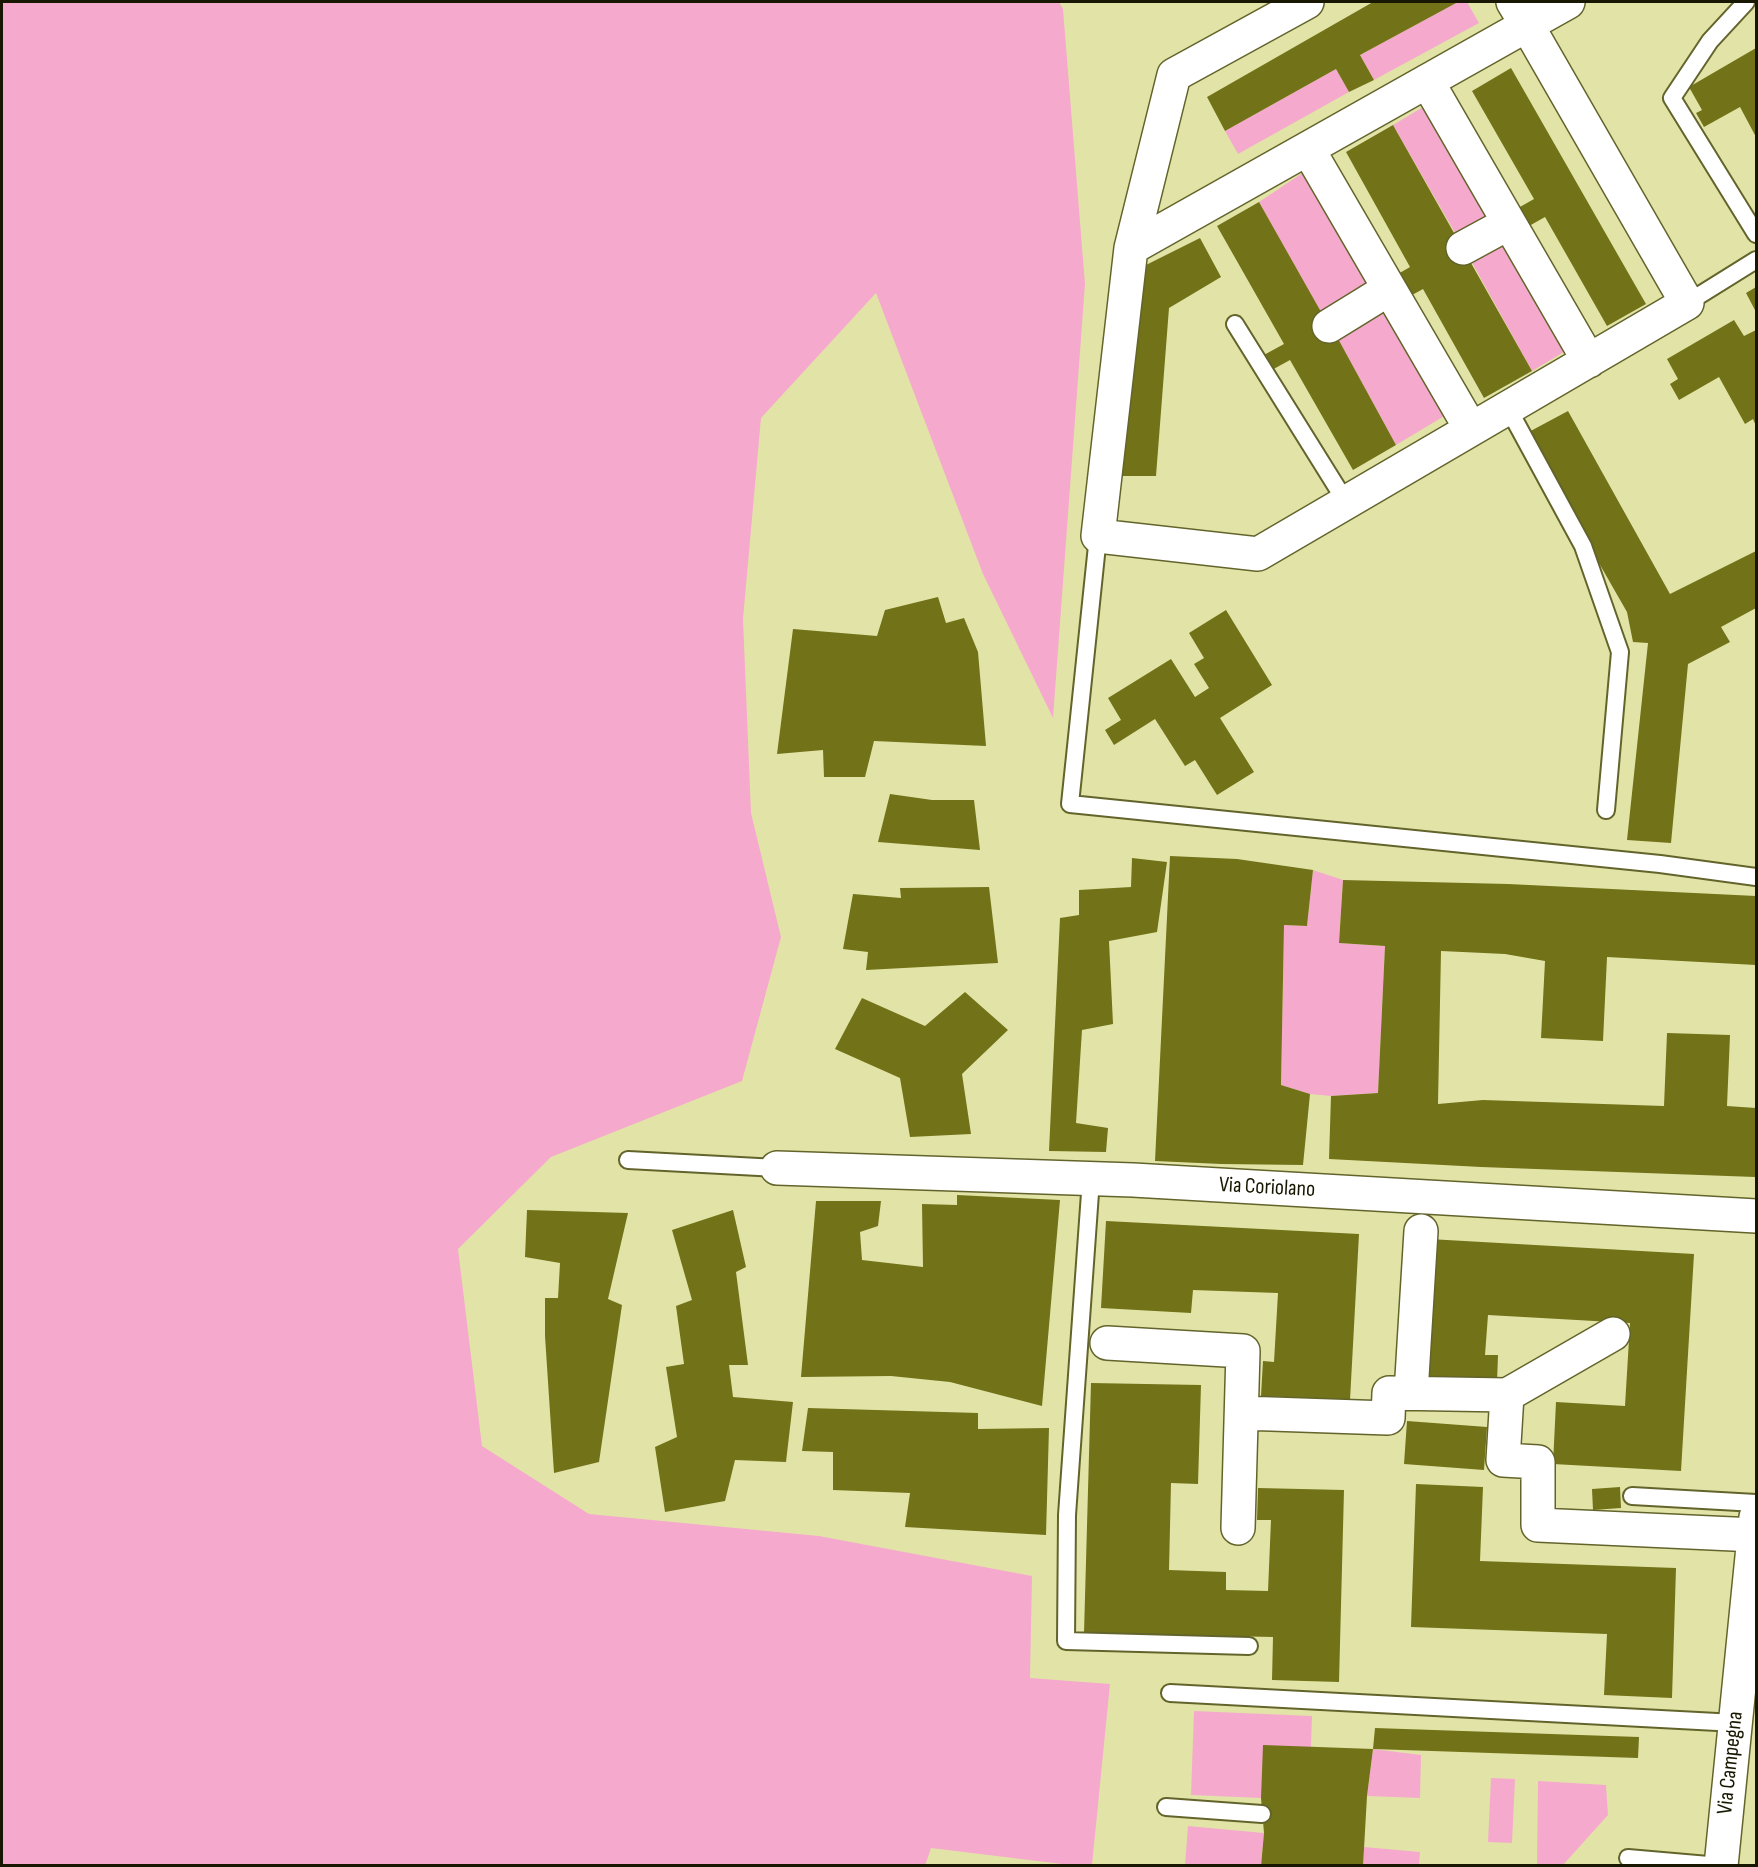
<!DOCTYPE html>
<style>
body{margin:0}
#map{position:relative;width:1758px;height:1867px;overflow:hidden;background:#e2e4a7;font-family:"Sofia Sans Condensed",sans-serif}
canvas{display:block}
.frame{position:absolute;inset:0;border:3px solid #181802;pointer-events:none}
</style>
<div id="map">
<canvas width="1758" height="1867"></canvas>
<div class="frame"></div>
</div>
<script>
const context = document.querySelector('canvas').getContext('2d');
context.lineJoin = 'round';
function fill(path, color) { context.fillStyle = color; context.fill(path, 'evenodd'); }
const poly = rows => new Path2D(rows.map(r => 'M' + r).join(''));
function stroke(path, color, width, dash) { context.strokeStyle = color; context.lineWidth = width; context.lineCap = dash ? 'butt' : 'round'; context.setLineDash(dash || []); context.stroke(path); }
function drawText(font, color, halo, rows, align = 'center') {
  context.font = font + ' "Sofia Sans Condensed",sans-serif'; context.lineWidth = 4.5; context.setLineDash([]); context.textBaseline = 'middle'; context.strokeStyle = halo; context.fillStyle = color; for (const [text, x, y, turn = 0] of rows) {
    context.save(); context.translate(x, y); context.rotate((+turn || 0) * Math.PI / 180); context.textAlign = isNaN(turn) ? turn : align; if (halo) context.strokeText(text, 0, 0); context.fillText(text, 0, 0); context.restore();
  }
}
fill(poly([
 [2,2,1059,2,1063,9,1085,284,1053,718,983,574,876,293,761,418,743,619,751,813,781,937,742,1081,551,1157,458,1249,482,1446,589,1514,819,1536,1032,1576,1030,1678,1110,1684,1092,1865,1070,1865,931,1848,925,1866,2,1865],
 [1458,2,1467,2,1479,23,1374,80,1360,55],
 [1336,69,1349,92,1238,154,1225,131],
 [1433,101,1498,214,1458,238,1393,125],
 [1307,170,1374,283,1322,314,1259,202],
 [1512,234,1574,346,1532,371,1470,259],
 [1390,302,1451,412,1396,445,1336,335],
 [1313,870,1343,880,1339,943,1385,946,1378,1093,1331,1096,1310,1094,1281,1085,1284,925,1307,926],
 [1194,1711,1312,1716,1311,1747,1261,1798,1191,1795],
 [1373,1749,1421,1755,1420,1798,1367,1796],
 [1491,1778,1515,1779,1512,1843,1488,1842],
 [1538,1781,1606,1785,1608,1815,1563,1865,1537,1865],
 [1188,1826,1264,1833,1261,1865,1185,1865],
 [1364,1847,1420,1852,1419,1865,1363,1866]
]), '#f5aacd');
fill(poly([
 [1373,2,1458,2,1360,55,1374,80,1349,92,1336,69,1225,131,1207,97],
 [1756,48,1756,137,1740,107,1704,127,1696,113,1702,110,1689,87],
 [1511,68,1646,304,1607,326,1545,217,1522,230,1511,212,1534,199,1472,91],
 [1393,125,1532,371,1484,398,1423,289,1403,300,1391,278,1410,267,1346,152],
 [1259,202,1329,326,1336,335,1396,445,1353,470,1290,360,1270,371,1262,356,1284,344,1217,226],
 [1200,238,1221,277,1169,308,1156,476,1121,476,1142,267],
 [1756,287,1756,312,1746,293],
 [1734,320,1744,336,1756,330,1756,426,1753,419,1745,424,1719,377,1679,400,1670,384,1678,379,1667,359],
 [1568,411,1670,594,1756,551,1756,608,1721,627,1730,642,1688,664,1671,843,1627,840,1648,643,1633,642,1627,612,1525,434],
 [938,597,946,623,964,618,978,652,986,746,874,741,865,777,824,777,823,750,777,754,793,629,877,636,885,610],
 [1226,610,1272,685,1220,718,1254,772,1217,795,1195,760,1185,766,1155,719,1114,745,1105,730,1121,720,1108,698,1171,659,1195,697,1209,688,1194,664,1204,658,1189,633],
 [890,794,932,800,974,800,980,850,878,842],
 [1170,856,1237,859,1313,870,1307,926,1284,925,1281,1085,1310,1094,1303,1165,1221,1164,1155,1161],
 [1132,858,1167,862,1157,932,1109,941,1113,1024,1082,1030,1076,1123,1108,1128,1106,1152,1049,1151,1060,918,1079,915,1079,890,1131,887],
 [1343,880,1508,884,1756,896,1756,965,1607,957,1603,1041,1541,1038,1545,961,1505,954,1441,951,1438,1104,1483,1100,1664,1106,1667,1033,1730,1035,1727,1106,1756,1108,1755,1177,1481,1167,1329,1159,1331,1096,1378,1093,1385,946,1339,943],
 [989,887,998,963,866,970,868,952,843,949,853,894,901,898,900,888],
 [965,992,1008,1030,962,1074,971,1134,910,1137,900,1078,835,1049,862,998,925,1026],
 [957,1195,1060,1200,1042,1406,950,1382,891,1376,801,1377,816,1201,881,1201,878,1226,860,1232,862,1260,923,1267,922,1204,957,1205],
 [527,1210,628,1213,608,1299,622,1305,599,1462,554,1473,545,1336,545,1298,558,1298,560,1263,525,1257],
 [733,1210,746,1267,736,1272,748,1365,729,1365,733,1397,793,1402,786,1462,735,1460,725,1501,665,1512,655,1447,677,1437,666,1367,684,1364,676,1306,692,1300,672,1230],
 [1106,1221,1359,1234,1350,1400,1261,1396,1263,1361,1274,1362,1278,1293,1193,1290,1191,1313,1101,1308],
 [1429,1239,1694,1254,1681,1471,1553,1464,1556,1402,1625,1406,1630,1323,1488,1315,1485,1355,1498,1355,1497,1382,1421,1378],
 [1091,1383,1201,1385,1198,1484,1171,1483,1169,1570,1226,1572,1226,1590,1268,1591,1271,1520,1257,1520,1258,1488,1344,1490,1339,1682,1272,1680,1273,1637,1084,1633],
 [808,1408,978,1413,978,1429,1049,1428,1046,1535,905,1527,910,1493,833,1490,833,1452,802,1451],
 [1407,1421,1487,1427,1484,1470,1404,1464],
 [1416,1484,1483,1487,1480,1561,1676,1568,1672,1698,1604,1695,1607,1634,1411,1627],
 [1620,1487,1621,1508,1593,1510,1592,1489],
 [1375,1728,1639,1737,1638,1758,1373,1749],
 [1263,1745,1373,1749,1367,1796,1363,1866,1261,1866,1264,1833,1261,1798]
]), '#727218');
const lane = poly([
 [1746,2,1710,41,1672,98,1756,234],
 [1687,303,1756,260],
 [1235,324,1346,502],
 [1508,408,1583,546,1620,652,1606,810],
 [1098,536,1070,804,1660,864,1756,877],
 [628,1160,777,1168],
 [1091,1179,1067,1515,1066,1641,1249,1646],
 [1632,1496,1756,1503],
 [1170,1693,1736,1723],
 [1166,1807,1262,1814],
 [1628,1858,1720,1866]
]);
const street = poly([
 [1513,2,1527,25,1687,303,1258,554,1098,536,1131,248,1527,25,1568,2],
 [1427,81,1589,361],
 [1308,149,1471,429],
 [1131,248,1174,75,1307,2],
 [1463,248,1509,223],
 [1329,326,1389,289],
 [777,1168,1133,1180,1756,1216],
 [1107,1343,1243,1351,1238,1528],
 [1411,1393,1421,1231],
 [1507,1395,1503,1460,1538,1462,1538,1525,1755,1535],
 [1242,1413,1388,1418,1389,1393,1507,1395,1613,1334],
 [1721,1866,1756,1517]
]);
stroke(lane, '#63642b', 20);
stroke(street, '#63642b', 36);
stroke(lane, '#fff', 16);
stroke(street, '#fff', 33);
drawText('22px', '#181802', '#fff', [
 ["Via Coriolano",1267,1188,3],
 ["Via Campegna",1731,1763,-84]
]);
</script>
